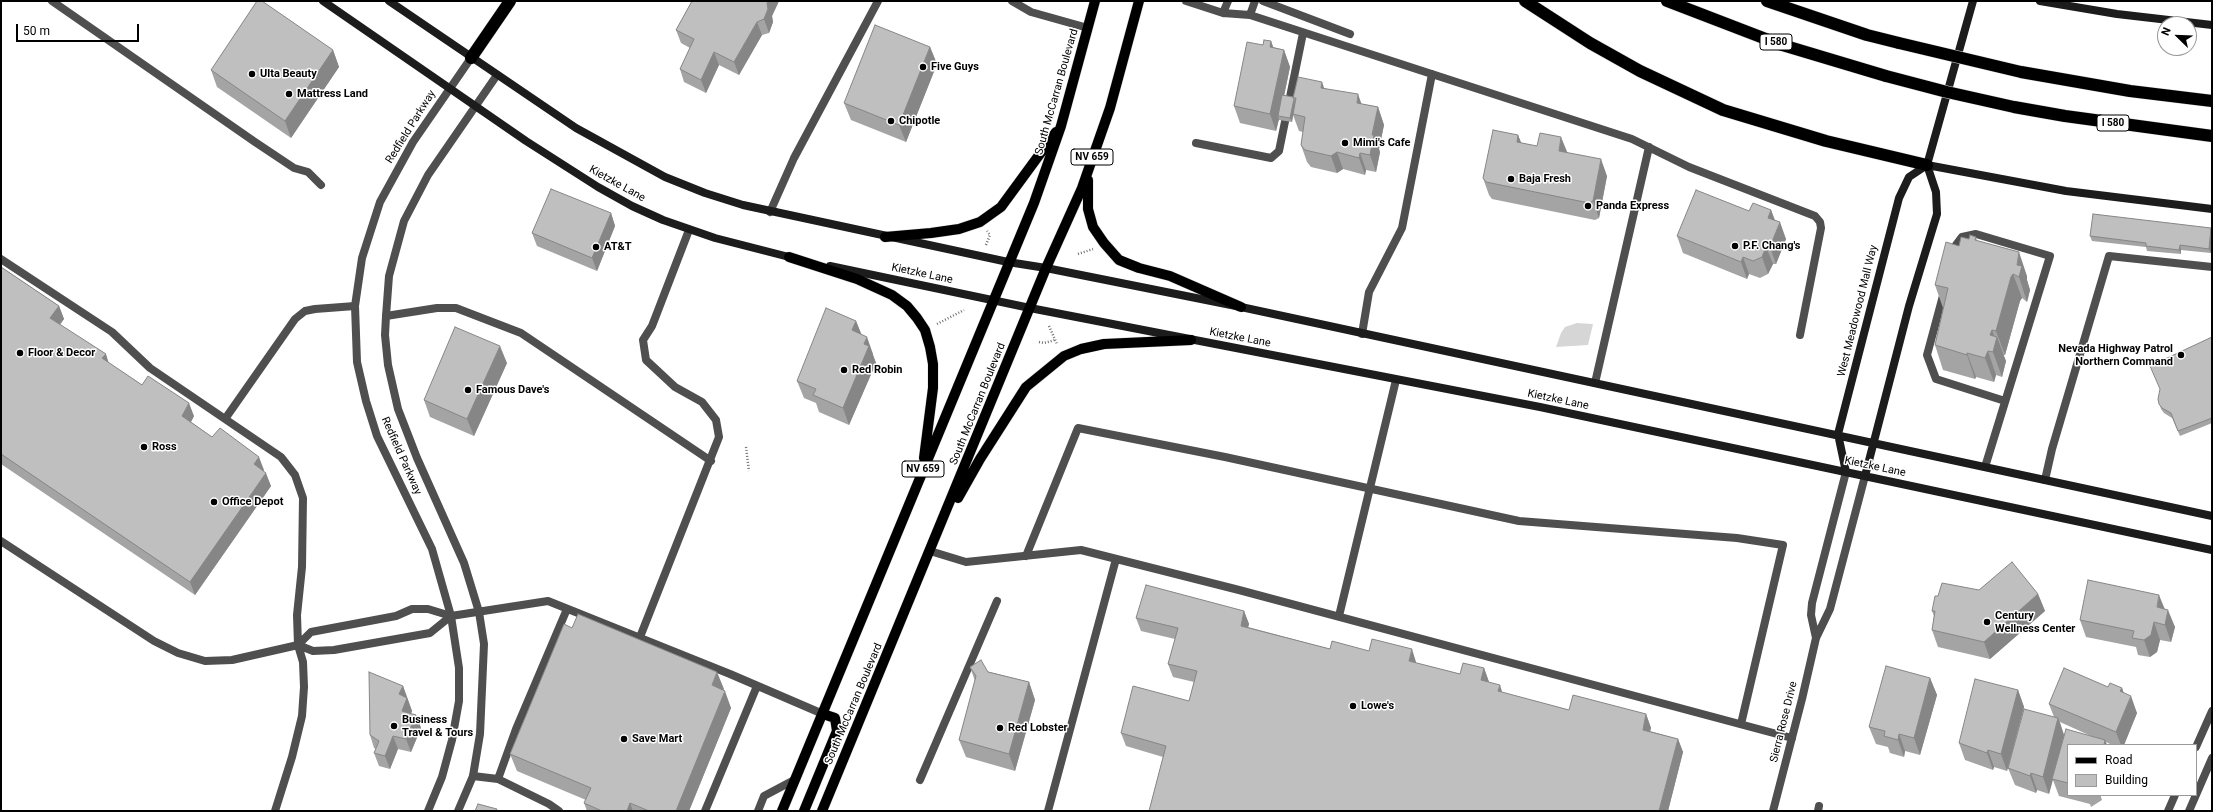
<!DOCTYPE html>
<style>
body{margin:0}
#map{position:relative;width:2213px;height:812px;overflow:hidden;background:#fff;font-family:Roboto,sans-serif}
canvas{display:block}
.frame{position:absolute;inset:0;border:2px solid #000;pointer-events:none}
.legend{position:absolute;left:2067px;top:744px;width:130px;height:52px;box-sizing:border-box;background:#fff;border:1px solid #999;margin:0;padding:5px 7px;list-style:none;font-size:12px;color:#000}
.legend li{display:flex;align-items:center;gap:8px;height:20px}
.legend b{width:20px;border:1px solid #999}
.north{position:absolute;left:2157px;top:16px;width:40px;height:40px;box-sizing:border-box;background:#fff;border:1px solid #999;border-radius:50%;rotate:293deg;font-size:11px;font-weight:700;line-height:16px;text-align:center;color:#000}
.north::after{content:'';display:block;margin:auto;width:14px;height:18px;background:#000;clip-path:polygon(50% 0,100% 100%,50% 72%,0 100%)}
.scale{position:absolute;left:16px;top:24px;width:123px;height:18px;box-sizing:border-box;border:2px solid #000;border-top:0;padding-left:5px;font-size:12px;line-height:14px;white-space:nowrap;color:#000;-webkit-text-stroke:3px #fff;paint-order:stroke}
</style>
<div id="map">
<canvas width="2213" height="812"></canvas>
<div class="frame"></div>
<ul class="legend">
<li><b style="height:5px;background:#000"></b>Road</li>
<li><b style="height:11px;background:#bfbfbf"></b>Building</li>
</ul>
<div class="north">N</div>
<div class="scale">50 m</div>
</div>
<script>
const context = document.querySelector('canvas').getContext('2d');
context.lineJoin = 'round';
function fill(path, color) { context.fillStyle = color; context.fill(path, 'evenodd'); }
const poly = rows => new Path2D(rows.map(r => 'M' + r).join(''));
function stroke(path, color, width, dash) { context.strokeStyle = color; context.lineWidth = width; context.lineCap = dash ? 'butt' : 'round'; context.setLineDash(dash || []); context.stroke(path); }
function drawText(font, color, halo, rows, align = 'center') {
  context.font = font + ' Roboto,sans-serif'; context.lineWidth = 3; context.setLineDash([]); context.textBaseline = 'middle'; context.strokeStyle = halo; context.fillStyle = color; for (const [text, x, y, turn = 0] of rows) {
    context.save(); context.translate(x, y); context.rotate((+turn || 0) * Math.PI / 180); context.textAlign = isNaN(turn) ? turn : align; if (halo) context.strokeText(text, 0, 0); context.fillText(text, 0, 0); context.restore();
  }
}
fill(poly([
 [1577,323,1593,324,1588,345,1556,347,1561,333,1565,327]
]), '#d6d6d6');
const primary = poly([
 [1088,180,1088,209,1093,227,1104,243,1119,260,1139,268,1170,276,1241,307],
 [885,237,931,233,959,229,980,222,1001,207,1056,132],
 [789,257,857,279,892,295,907,306,917,318,925,330,930,347,933,364,933,388,924,458],
 [958,498,980,459,1026,387,1064,356,1081,349,1104,344,1191,340],
 [782,811,1034,203,1061,126,1095,1],
 [804,811,837,731,835,718,823,714],
 [822,811,1046,268,1082,188,1110,108,1139,1]
]);
const motorway = poly([
 [1525,1,1590,43,1640,71,1723,110,1826,141,1927,165],
 [1667,1,1779,44,1886,76],
 [1767,1,1867,35,1899,43],
 [471,58,510,1],
 [2021,72,2130,91,2212,101],
 [2014,107,2065,116,2212,136]
]);
stroke(primary, '#dbdbdb', 11);
stroke(motorway, '#dbdbdb', 13);
stroke(poly([
 [986,245,990,235,987,231],
 [1078,254,1093,249],
 [937,324,964,310],
 [1049,326,1057,344],
 [1039,342,1044,343,1055,340],
 [746,447,749,471]
]), '#717171', 2.5, [1, 2]);
stroke(poly([
 [52,1,255,142,294,168,308,172,321,185],
 [1012,1,1031,12,1088,28],
 [1186,1,1223,13,1250,15,1632,139,1689,167,1815,216,1820,222,1821,228,1800,335],
 [1263,1,1350,34],
 [1223,13,1228,1],
 [1250,15,1255,1],
 [1196,143,1271,158,1279,151,1303,33],
 [770,212,794,158,878,1],
 [1954,255,1956,245,1962,237,1976,234,2050,256,1985,467],
 [1,259,112,332,150,368,281,457,295,475,303,498,302,567,297,615,298,645,303,662,304,687,302,716,292,757,275,811],
 [1944,292,1927,355,1936,379,2005,401],
 [386,316,437,308,456,308,521,333,711,461],
 [1362,334,1369,292,1402,228,1432,74],
 [1595,383,1649,147],
 [225,419,295,319,305,311,315,309,355,306],
 [2045,480,2052,449,2109,256,2212,267],
 [1,541,154,641,178,653,205,661,232,660,298,645,311,632,396,616,412,609,428,609,451,616,548,601,730,674,823,714],
 [930,551,966,562,1081,550,1239,590,1792,738],
 [1026,556,1078,428,1225,457,1519,521,1737,538,1783,545,1741,724],
 [1339,616,1396,380],
 [640,637,719,437,716,420,702,402,675,387,646,360,643,340,652,326,689,230],
 [298,645,313,651,334,650,430,633,451,616],
 [473,776,498,779,516,729,567,609],
 [498,779,549,804,559,811],
 [920,780,997,601],
 [705,811,757,686],
 [758,811,764,796,796,779],
 [1048,811,1116,559],
 [1818,811,1819,806]
]), '#4f4f4f', 8);
stroke(poly([
 [2196,747,2212,711],
 [2168,811,2175,795],
 [2189,811,2212,758]
]), '#4f4f4f', 8);
stroke(poly([
 [1816,638,1811,615,1812,603,1846,472],
 [428,811,442,777,452,740,459,701,459,668,451,616,432,549,377,436,366,401,357,362,355,306,362,258,380,202,413,142,471,58],
 [458,811,473,776,480,734,484,644,479,612,464,563,417,458,398,409,388,365,385,335,386,316,389,276,404,221,428,175,497,75],
 [1773,811,1802,699,1816,638,1830,609,1865,476]
]), '#4f4f4f', 8);
stroke(poly([
 [323,1,526,141,598,187,632,206,663,220,715,238,793,258],
 [389,1,576,128,665,177,705,193,743,205,1008,262,1046,268,1241,307,2212,516],
 [2040,1,2117,14,2212,25],
 [1927,165,2066,191,2212,209],
 [830,266,1030,308,1540,407,2212,550],
 [1846,472,1838,434,1899,198,1909,177,1927,165],
 [1865,476,1909,306,1937,214,1936,192,1927,165,1973,1]
]), '#1c1c1c', 8);
stroke(primary, '#000', 10);
stroke(motorway, '#000', 12);
const motorwayBridge = poly([
 [1899,43,2021,72],
 [1886,76,1947,92,2014,107]
]);
stroke(motorwayBridge, '#dbdbdb', 13, []);
stroke(motorwayBridge, '#000', 12);
fill(poly([
 [692,1,779,1,772,16,773,22,769,33,762,35,739,75,719,65,706,93,684,82,680,69,690,48,681,43,676,30],
 [1271,41,1273,47,1284,50,1290,67,1284,95,1293,97,1325,88,1362,104,1378,107,1384,125,1379,149,1380,152,1376,172,1366,170,1365,175,1343,169,1337,173,1311,167,1307,162,1301,145,1303,132,1299,131,1293,115,1292,122,1279,120,1279,119,1276,131,1240,123,1234,106,1263,45],
 [930,47,937,64,906,142,851,120,844,103],
 [333,50,339,67,291,138,217,87,211,70],
 [1518,135,1521,143,1567,153,1607,176,1599,218,1595,220,1492,199,1489,195,1483,178],
 [1771,210,1775,220,1786,239,1776,264,1773,264,1768,274,1760,278,1749,274,1747,279,1683,253,1677,236,1749,211],
 [611,213,615,226,597,271,537,246,532,233],
 [2211,228,2211,253,2181,250,2181,254,2147,251,2146,247,2092,241,2090,236],
 [1976,237,1977,241,2027,276,2027,280,2030,290,2027,302,2022,298,2020,301,2005,355,2003,355,2006,361,2002,377,1996,375,1994,382,1976,377,1975,379,1943,370,1935,345,1943,308,1935,285,1959,246,1969,239],
 [1,267,59,306,64,319,60,325,109,363,142,385,194,416,191,422,212,437,264,470,263,471,271,486,195,595,1,464],
 [856,321,861,334,873,354,873,355,876,363,849,425,819,412,816,403,804,398,797,381],
 [2212,337,2212,423,2180,436,2172,418,2164,413,2161,409,2158,399],
 [507,363,474,436,430,417,424,400],
 [1979,590,2038,594,2045,611,1990,659,1938,647,1932,630,1934,616,1932,611,1938,596],
 [2165,609,2175,627,2171,642,2160,640,2157,652,2150,657,2138,655,2136,647,2086,637,2080,620],
 [1244,611,1249,624,1248,627,1330,649,1369,651,1416,662,1416,663,1460,674,1484,668,1489,682,1502,693,1569,710,1646,714,1651,728,1650,731,1678,739,1683,752,1668,811,1149,811,1163,757,1126,746,1121,733,1189,701,1194,682,1173,677,1168,664,1175,639,1141,631,1136,618],
 [970,667,1029,682,1035,700,1015,771,966,757,959,740,975,681],
 [1930,678,1937,695,1920,755,1905,751,1904,757,1890,753,1888,747,1876,744,1869,727],
 [403,686,412,711,411,714,416,715,421,728,411,752,398,749,390,769,379,766,374,753,376,749,374,748,370,735],
 [2108,687,2122,688,2123,692,2137,713,2124,745,2112,745,2106,742,2107,745,2068,745,2068,795,2101,795,2101,797,2102,800,2091,807,2090,804,2059,796,2053,780,2049,794,2037,790,2036,793,2015,785,2008,768,2054,717,2049,704],
 [2060,722,2091,736,2064,735],
 [724,689,723,690,731,708,689,811,587,811,584,803,586,800,517,771,510,754],
 [2018,690,2024,707,2007,771,1994,767,1993,770,1965,760,1959,743]
]), '#a4a4a4');
fill(poly([
 [768,1,779,1,772,16,773,22,769,33,764,19,767,3],
 [757,22,762,35,739,75,734,62],
 [1271,41,1277,58,1270,47],
 [930,47,937,64,906,142,899,125],
 [333,50,339,67,291,138,285,121],
 [1284,50,1290,67,1280,116,1278,116,1279,119,1276,131,1270,114],
 [714,52,719,65,706,93,701,80],
 [1322,82,1328,99,1321,88],
 [1358,94,1364,111,1357,103],
 [1294,99,1295,104,1292,122,1290,118],
 [1378,107,1384,125,1379,149,1380,152,1376,172,1370,155,1372,135],
 [1518,135,1525,152,1517,142],
 [1561,137,1568,154,1559,151],
 [1337,152,1343,169,1337,173,1331,156],
 [1360,153,1366,170,1365,175,1359,158],
 [1601,159,1607,176,1599,218,1593,201],
 [1771,210,1777,227,1768,218],
 [611,213,615,226,597,271,592,258],
 [1780,222,1786,239,1776,264,1770,247],
 [2211,228,2212,241,2211,253,2209,249],
 [2180,245,2181,250,2181,254,2179,250],
 [1766,247,1773,264,1768,274,1762,257],
 [2019,252,2027,276,2027,280,2030,290,2027,302,2019,277,2017,265],
 [1743,257,1749,274,1747,279,1741,262],
 [2013,274,2022,298,2020,301,2005,355,1996,331,2011,277],
 [59,306,64,319,54,331,50,318],
 [856,321,863,338,852,330],
 [1992,330,1996,341,1997,337,2006,361,2002,377,1993,352,1990,335],
 [867,337,873,354,873,355,876,363,849,425,843,408,864,344],
 [500,346,507,363,474,436,467,419],
 [1988,351,1996,375,1994,382,1985,358],
 [1967,353,1976,377,1975,379,1967,355],
 [106,354,110,367,102,358],
 [189,403,194,416,187,429,182,416],
 [259,457,264,470,259,477,254,464],
 [266,473,271,486,195,595,190,582],
 [2038,594,2045,611,1990,659,1984,642],
 [2159,595,2166,612,2157,607],
 [2168,610,2175,627,2171,642,2165,625],
 [1244,611,1249,624,1245,639,1241,626],
 [2154,622,2160,640,2157,652,2150,657,2144,640],
 [1412,649,1416,662,1413,674,1409,661],
 [1484,668,1489,682,1486,693,1481,680],
 [717,672,724,689,718,702,712,685],
 [1930,678,1937,695,1920,755,1914,738],
 [1029,682,1035,700,1015,771,1009,754],
 [1500,685,1504,698,1498,691],
 [403,686,412,711,406,724,402,711,399,694],
 [2122,688,2128,704,2131,696,2137,713,2124,745,2121,745,2116,732,2120,691],
 [2018,690,2024,707,2007,771,2001,754],
 [725,691,731,708,689,811,676,811],
 [1646,714,1651,728,1647,743,1643,730],
 [416,715,421,728,411,752,406,739],
 [2058,718,2064,735,2049,794,2043,777],
 [1899,734,1905,751,1904,757,1898,740],
 [393,736,398,749,390,769,385,756],
 [1678,739,1683,752,1668,811,1659,811],
 [2105,740,2107,745,2104,745],
 [1988,750,1994,767,1993,770,1987,753],
 [2031,773,2037,790,2036,793,2030,776],
 [630,803,633,811,627,811]
]), '#868686');
const building = poly([
 [257,1,262,1,333,50,285,121,211,70,257,1],
 [692,1,768,1,767,3,768,9,764,19,757,22,734,62,714,52,701,80,680,69,694,39,676,30,692,1],
 [875,25,930,47,899,125,844,103,875,25],
 [1264,40,1271,41,1270,47,1284,50,1270,114,1234,106,1247,42,1263,45,1264,40],
 [1298,77,1322,82,1321,88,1358,94,1357,103,1378,107,1372,135,1374,135,1370,155,1360,153,1359,158,1337,152,1331,156,1305,150,1301,145,1305,117,1293,114,1296,98,1293,98,1298,77],
 [1282,95,1293,97,1294,99,1290,118,1278,116,1282,95],
 [1493,130,1518,135,1517,142,1537,146,1540,133,1561,137,1559,151,1601,159,1593,201,1589,203,1486,182,1483,178,1493,130],
 [551,189,611,213,592,258,532,233,551,189],
 [1696,190,1749,211,1753,203,1771,210,1768,218,1780,222,1770,247,1766,247,1762,257,1753,261,1743,257,1741,262,1677,236,1696,190],
 [2093,214,2211,228,2209,249,2180,245,2179,250,2146,246,2146,243,2090,236,2093,214],
 [1970,235,1976,237,1975,240,2019,252,2017,265,2022,266,2019,277,2013,274,2011,277,1996,331,1992,330,1990,335,1997,337,1993,352,1988,351,1985,358,1967,353,1967,355,1935,345,1948,288,1935,285,1946,242,1959,246,1961,237,1969,239,1970,235],
 [1,267,59,306,50,318,106,354,102,358,142,385,148,376,189,403,182,416,212,437,220,428,259,457,254,464,266,473,190,582,1,454,1,267],
 [826,308,856,321,852,330,867,337,864,344,869,346,843,408,813,395,816,389,797,381,826,308],
 [455,327,500,346,467,419,424,400,455,327],
 [2212,337,2212,418,2178,431,2171,413,2162,408,2159,404,2158,399,2160,389,2150,366,2212,337],
 [2012,562,2038,594,1984,642,1932,630,1935,611,1932,611,1935,596,1938,596,1942,583,1979,590,2012,562],
 [2088,580,2159,595,2157,607,2168,610,2165,625,2154,622,2151,635,2144,640,2132,638,2134,631,2080,620,2088,580],
 [1146,585,1244,611,1241,626,1330,649,1332,641,1369,651,1372,639,1412,649,1409,661,1460,674,1463,663,1484,668,1481,680,1500,685,1498,691,1569,710,1573,695,1646,714,1643,730,1678,739,1659,811,1149,811,1166,746,1121,733,1133,686,1189,701,1197,671,1168,664,1178,628,1136,618,1146,585],
 [578,614,717,672,712,685,725,691,676,811,649,811,630,803,627,811,602,811,584,803,591,788,510,754,564,624,572,628,578,614],
 [981,660,988,672,1029,682,1009,754,959,740,976,676,970,667,981,660],
 [1886,666,1930,678,1914,738,1899,734,1898,740,1884,736,1885,731,1869,727,1886,666],
 [2064,668,2108,687,2110,683,2122,688,2120,691,2131,696,2116,732,2049,704,2064,668],
 [369,672,403,686,399,694,407,698,402,711,416,715,406,739,393,736,385,756,374,753,379,741,370,735,369,672],
 [1975,679,2018,690,2001,754,1988,750,1987,753,1959,743,1975,679],
 [2024,709,2058,718,2043,777,2031,773,2030,776,2008,768,2024,709],
 [2066,729,2105,740,2104,745,2068,745,2068,783,2052,779,2066,729],
 [478,804,497,809,496,811,475,811,478,804]
]);
fill(building, '#bfbfbf');
stroke(building, '#868686', 1);
for (const [x, y, r, color] of [
 [923,67,4,"#000"],
 [252,74,4,"#000"],
 [289,94,4,"#000"],
 [891,121,4,"#000"],
 [1345,143,4,"#000"],
 [1511,179,4,"#000"],
 [1588,206,4,"#000"],
 [1735,246,4,"#000"],
 [596,247,4,"#000"],
 [20,353,4,"#000"],
 [2181,355,4,"#000"],
 [844,370,4,"#000"],
 [468,390,4,"#000"],
 [144,447,4,"#000"],
 [214,502,4,"#000"],
 [1987,622,4,"#000"],
 [1353,706,4,"#000"],
 [394,726,4,"#000"],
 [1000,728,4,"#000"],
 [624,739,4,"#000"]
]) { const dot = new Path2D(); dot.arc(x, y, r, 0, 2 * Math.PI); context.fillStyle = color; context.fill(dot); stroke(dot, '#fff', 1.5); }
for (const [x, y, w] of [
 [1776,42,32],
 [2113,123,32],
 [1092,157,42],
 [923,469,42]
]) { const box = new Path2D(); box.roundRect(x - w / 2, y - 8, w, 16, 3); context.fillStyle = '#fff'; context.fill(box); stroke(box, '#000', 1); }
drawText('bold 10px', '#000', null, [
 ["I 580",1776,42],
 ["I 580",2113,123],
 ["NV 659",1092,157],
 ["NV 659",923,469]
]);
drawText('bold 11px', '#000', '#fff', [
 ["Five Guys",931,67],
 ["Ulta Beauty",260,74],
 ["Mattress Land",297,94],
 ["Chipotle",899,121],
 ["Mimi's Cafe",1353,143],
 ["Baja Fresh",1519,179],
 ["Panda Express",1596,206],
 ["P.F. Chang's",1743,246],
 ["AT&T",604,247],
 ["Nevada Highway Patrol",2173,349,"right"],
 ["Northern Command",2173,362,"right"],
 ["Floor & Decor",28,353],
 ["Red Robin",852,370],
 ["Famous Dave's",476,390],
 ["Ross",152,447],
 ["Office Depot",222,502],
 ["Century",1995,616],
 ["Wellness Center",1995,629],
 ["Lowe's",1361,706],
 ["Business",402,720],
 ["Travel & Tours",402,733],
 ["Red Lobster",1008,728],
 ["Save Mart",632,739]
], 'left');
drawText('11px', '#000', '#fff', [
 ["South McCarran Boulevard",1057,92,-74],
 ["Redfield Parkway",411,127,-58],
 ["Kietzke Lane",617,184,29],
 ["Kietzke Lane",922,274,12],
 ["West Meadowood Mall Way",1858,311,-76],
 ["Kietzke Lane",1240,338,11],
 ["Kietzke Lane",1558,400,12],
 ["South McCarran Boulevard",978,404,-68],
 ["Redfield Parkway",401,456,66],
 ["Kietzke Lane",1875,467,12],
 ["South McCarran Boulevard",854,704,-67],
 ["Sierra Rose Drive",1784,722,-76]
]);
</script>
